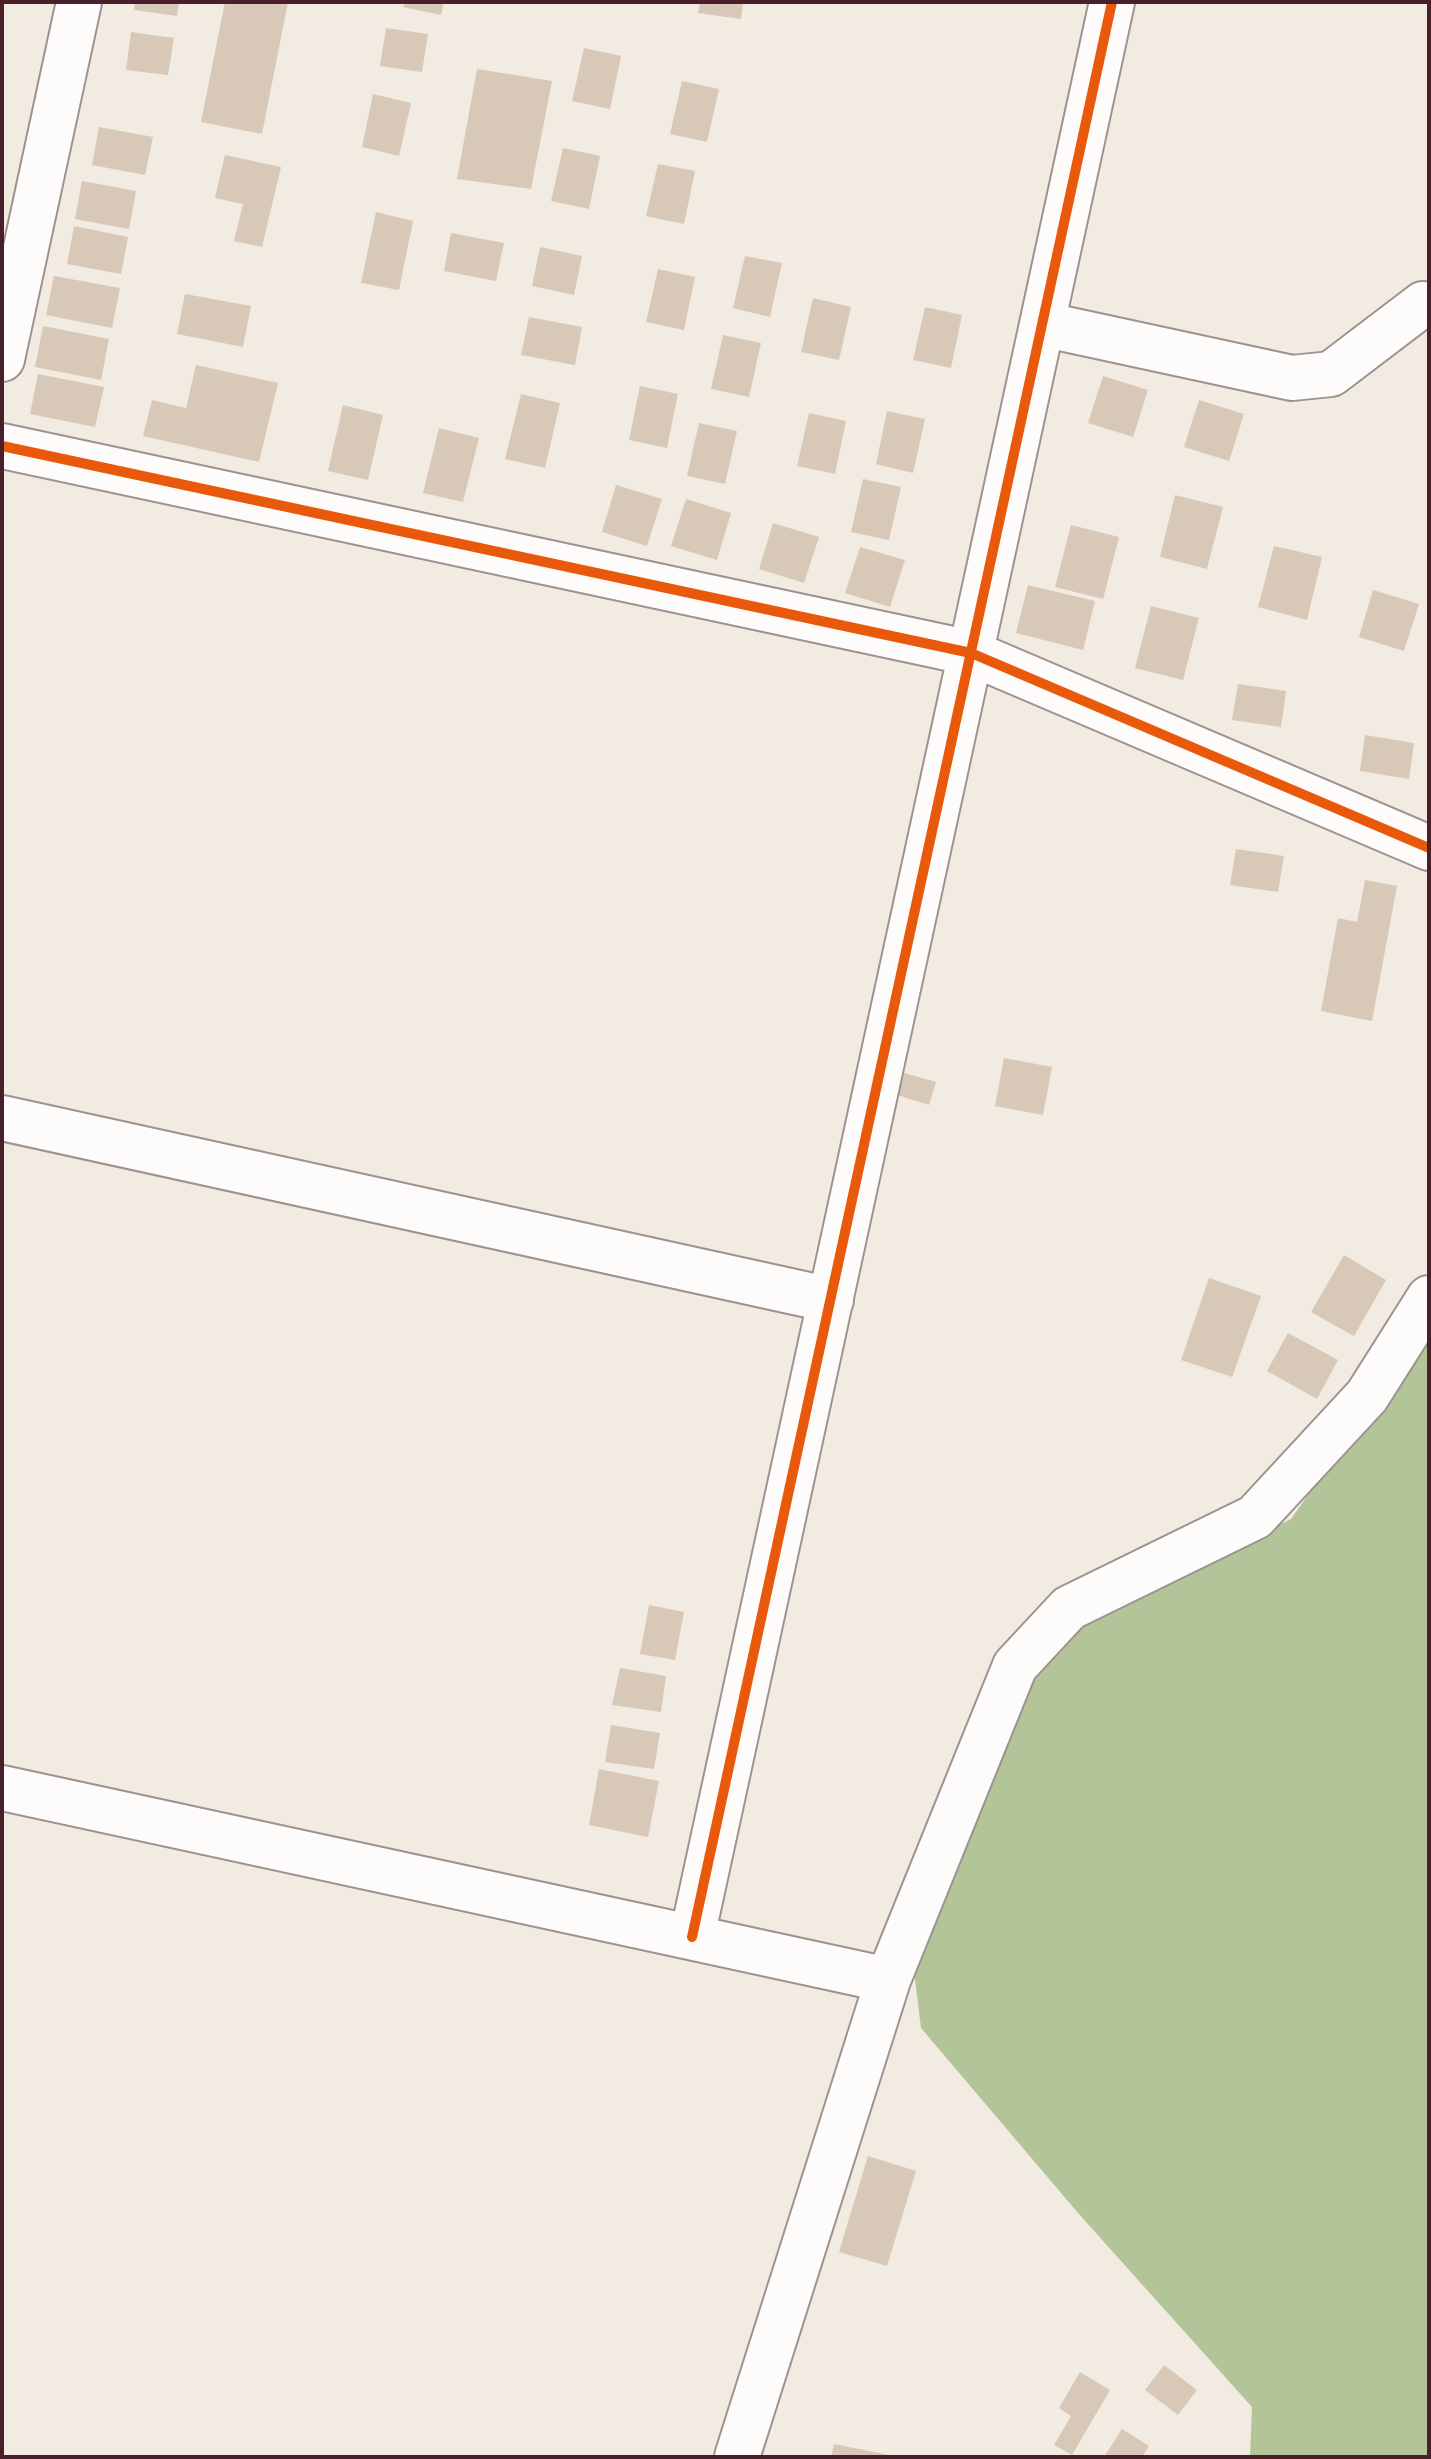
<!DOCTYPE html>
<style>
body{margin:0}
#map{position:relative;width:1431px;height:2459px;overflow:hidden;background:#f2ebe1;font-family:"Shantell Sans",sans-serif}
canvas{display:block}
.frame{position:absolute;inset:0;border:4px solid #4a1f2b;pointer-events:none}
</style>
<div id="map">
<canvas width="1431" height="2459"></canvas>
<div class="frame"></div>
</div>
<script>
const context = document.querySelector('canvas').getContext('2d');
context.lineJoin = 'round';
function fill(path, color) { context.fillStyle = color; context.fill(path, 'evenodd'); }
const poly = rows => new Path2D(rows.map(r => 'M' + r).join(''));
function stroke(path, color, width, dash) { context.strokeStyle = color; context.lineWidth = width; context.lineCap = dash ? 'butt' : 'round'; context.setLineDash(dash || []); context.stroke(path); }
fill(poly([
 [1429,1323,1429,2457,1250,2457,1252,2407,1078,2213,921,2028,914,1971,1023,1685,1067,1627,1291,1519]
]), '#b3c598');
fill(poly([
 [135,2,179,2,177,16,134,10],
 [225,2,288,2,262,134,201,122],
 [405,2,444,2,441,15,403,7],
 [700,2,743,2,741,19,698,13],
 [386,28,428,34,422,72,380,66],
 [131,32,174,38,168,75,126,70],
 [584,48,621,56,610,109,572,101],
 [477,69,552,81,531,189,457,179],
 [682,81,719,89,707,142,670,134],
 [373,94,411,103,399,156,362,147],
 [99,127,153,137,145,175,92,165],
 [563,148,600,156,589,209,551,201],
 [225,155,281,167,262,247,234,241,243,204,215,198],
 [658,164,695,171,684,224,646,216],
 [82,181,136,191,129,229,75,219],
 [376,212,413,221,399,290,361,283],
 [74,226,128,237,121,274,67,264],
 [451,233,504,243,496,281,444,271],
 [540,247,582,256,574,295,532,286],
 [745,256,782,263,770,317,733,308],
 [658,269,695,277,684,330,646,322],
 [54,276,120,288,112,328,46,315],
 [185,294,251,306,243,347,177,334],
 [813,298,851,307,839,360,801,352],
 [925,307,962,315,951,368,913,360],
 [529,317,582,327,575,365,521,355],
 [43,326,109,339,101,380,35,367],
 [723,335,761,343,749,397,711,389],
 [196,365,278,383,259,462,143,436,152,400,186,408],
 [38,374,104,387,95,427,30,414],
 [1103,376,1148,390,1133,437,1088,423],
 [640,386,678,394,667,448,629,440],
 [521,394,560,403,545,468,505,459],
 [1199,400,1244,414,1229,461,1184,447],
 [343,405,383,415,368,480,328,471],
 [887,411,925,419,913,473,876,464],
 [809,413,846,421,835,474,797,466],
 [699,423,737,431,725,484,687,476],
 [439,428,479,438,463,502,423,493],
 [863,479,901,487,889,540,851,532],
 [616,485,662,499,647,546,602,532],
 [1175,495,1223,507,1207,569,1160,557],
 [686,499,731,513,717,560,671,546],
 [773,523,819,537,804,583,759,569],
 [1071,525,1119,537,1103,599,1055,587],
 [1274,546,1322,557,1307,620,1258,607],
 [860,547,905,560,890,607,845,593],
 [1028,585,1095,601,1083,650,1016,633],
 [1373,590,1419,604,1404,651,1359,637],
 [1151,606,1199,618,1183,680,1135,668],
 [1238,684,1286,691,1281,727,1232,720],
 [1365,735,1414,743,1409,779,1360,771],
 [1236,849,1284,856,1278,892,1230,885],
 [1365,880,1397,886,1372,1021,1321,1011,1338,918,1357,922],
 [1004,1058,1052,1067,1043,1115,995,1106],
 [904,1073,936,1082,929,1105,897,1095],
 [1344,1255,1386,1280,1354,1336,1311,1312],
 [1209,1278,1261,1296,1232,1377,1181,1360],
 [1288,1333,1338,1360,1317,1399,1267,1371],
 [649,1605,684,1612,675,1660,640,1654],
 [620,1668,666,1676,661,1712,612,1705],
 [611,1725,660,1733,654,1769,605,1762],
 [599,1769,659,1781,648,1837,589,1825],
 [868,2156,916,2171,887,2266,839,2252],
 [1164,2365,1197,2390,1178,2415,1145,2390],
 [1080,2372,1110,2390,1072,2455,1054,2445,1071,2416,1059,2408],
 [1122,2429,1149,2446,1142,2457,1104,2457],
 [834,2444,894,2456,894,2457,831,2457]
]), '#d8c8b8');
const minor = poly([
 [1042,324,1292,378,1331,374,1423,304,1429,305],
 [2,359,79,2],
 [2,446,971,653,1429,848],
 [2,1118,831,1300],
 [2,1788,888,1980],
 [692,1937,1112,2],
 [737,2457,888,1980,1015,1666,1069,1608,1255,1517,1367,1396,1429,1298]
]);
stroke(minor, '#9d9290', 48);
stroke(minor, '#fdfcfa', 44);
stroke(poly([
 [2,446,971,653,1429,848],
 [692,1937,1112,2]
]), '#e8590c', 10);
</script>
